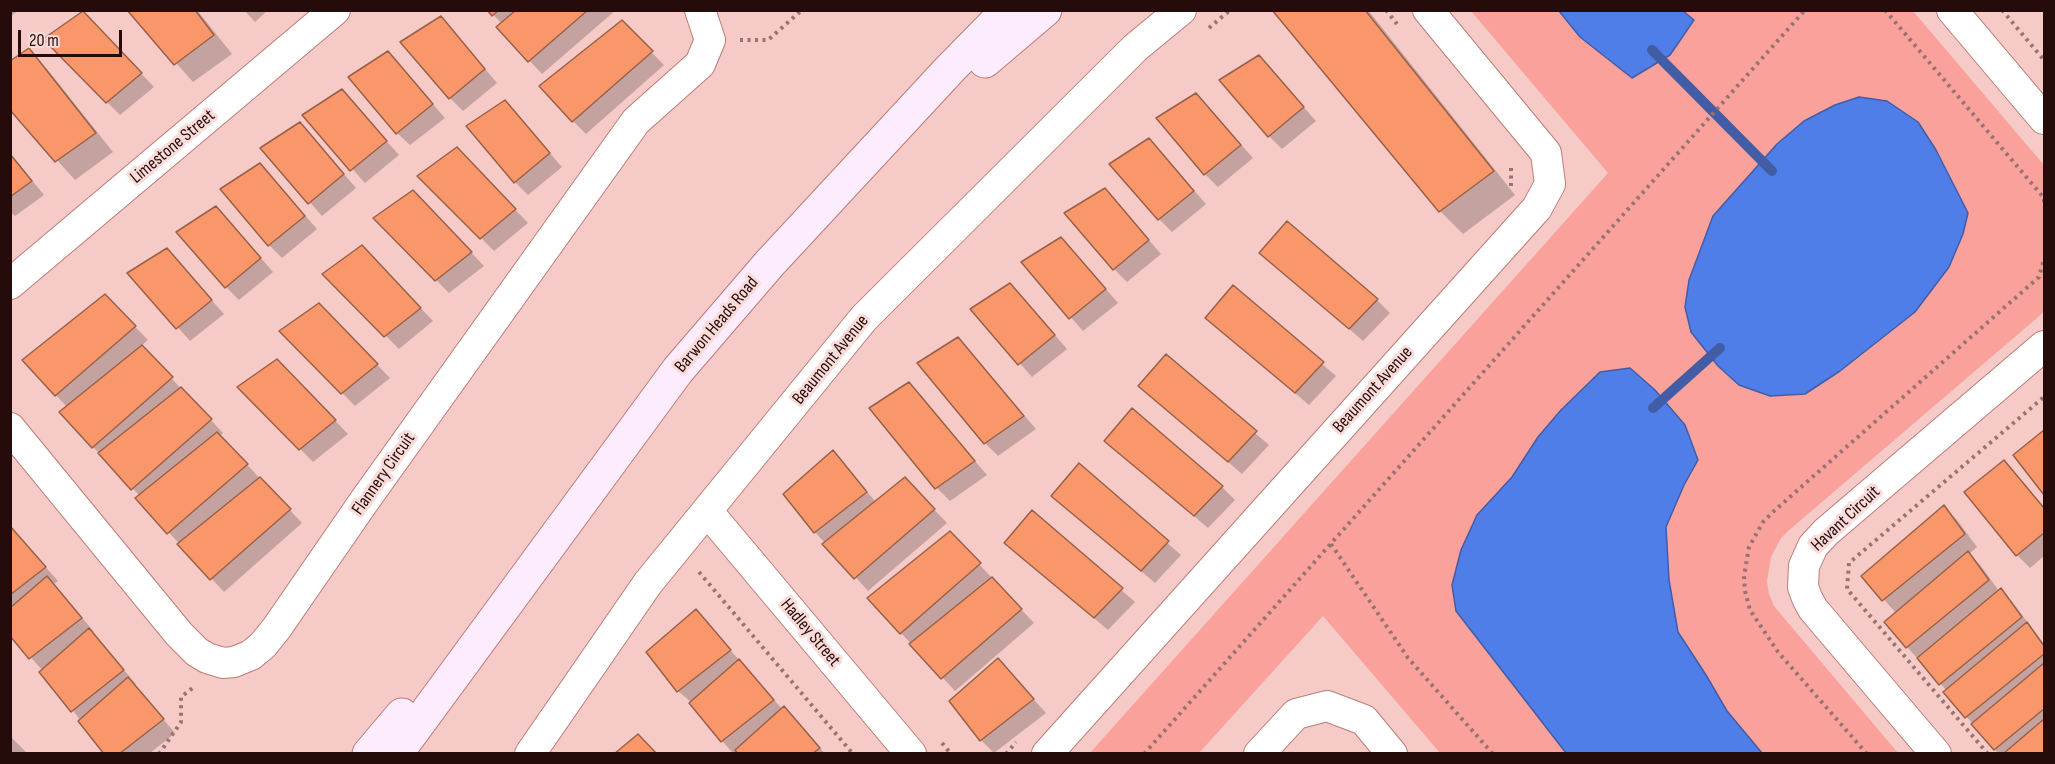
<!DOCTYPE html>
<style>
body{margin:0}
#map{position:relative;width:2055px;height:764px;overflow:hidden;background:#f6cbc7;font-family:"Sofia Sans Condensed",sans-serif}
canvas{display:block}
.frame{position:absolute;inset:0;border:12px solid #250c0b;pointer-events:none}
.scale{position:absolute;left:18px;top:30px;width:104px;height:27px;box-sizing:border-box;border:3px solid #250c0b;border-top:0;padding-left:8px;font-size:18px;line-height:21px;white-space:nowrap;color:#250c0b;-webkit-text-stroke:4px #f9dcd9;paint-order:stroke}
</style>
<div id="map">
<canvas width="2055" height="764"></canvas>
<div class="frame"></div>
<div class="scale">20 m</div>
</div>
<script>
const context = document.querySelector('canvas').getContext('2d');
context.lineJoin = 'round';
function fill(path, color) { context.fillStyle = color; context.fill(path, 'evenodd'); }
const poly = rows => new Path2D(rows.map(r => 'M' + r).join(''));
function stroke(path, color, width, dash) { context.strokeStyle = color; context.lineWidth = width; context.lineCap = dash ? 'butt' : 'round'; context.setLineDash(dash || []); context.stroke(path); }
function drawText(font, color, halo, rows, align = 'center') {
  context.font = font + ' "Sofia Sans Condensed",sans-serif'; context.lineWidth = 6; context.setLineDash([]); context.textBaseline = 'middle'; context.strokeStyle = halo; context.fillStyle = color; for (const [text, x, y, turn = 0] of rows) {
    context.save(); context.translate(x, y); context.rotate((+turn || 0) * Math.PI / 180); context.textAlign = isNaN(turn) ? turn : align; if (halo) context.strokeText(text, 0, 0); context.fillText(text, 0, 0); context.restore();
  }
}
fill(poly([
 [1471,11,1913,11,2044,165,2044,312,1787,532,1781,538,1771,557,1767,581,1769,594,1774,606,1898,753,1440,753,1323,616,1199,753,1089,754,1608,173]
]), '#faa19b');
const water = poly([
 [1559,11,1683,11,1694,20,1670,55,1632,78,1580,37,1559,11],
 [1859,97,1887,101,1918,122,1936,150,1968,213,1963,234,1949,267,1915,312,1840,371,1805,394,1770,396,1739,385,1718,366,1691,332,1685,307,1689,280,1713,216,1777,144,1804,121,1835,105,1859,97],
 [1630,368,1655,390,1685,425,1698,460,1684,485,1666,527,1669,580,1678,632,1706,675,1727,711,1762,753,1566,753,1456,611,1452,585,1461,550,1477,515,1512,477,1538,437,1561,410,1600,372,1630,368]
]);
fill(water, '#507ee8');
stroke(water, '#435ca6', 1.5);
fill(poly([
 [10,10,19,10,10,17],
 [129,10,197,10,232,54,193,82],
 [244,10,268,10,255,22],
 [489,10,616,10,542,74,498,27,502,24],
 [1274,10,1368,10,1515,195,1463,234,1440,211],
 [622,22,664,65,586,134,573,121],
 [96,26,154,87,120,115,45,40],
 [453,31,497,83,463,111,450,98],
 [28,50,47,69,113,152,75,180,10,108],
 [388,53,445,118,410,145,397,133],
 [1259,57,1316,121,1282,149,1269,136],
 [342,91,399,155,365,183,304,115],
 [1196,94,1253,158,1218,187,1205,174],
 [505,102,562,167,528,195,515,182],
 [312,137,356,188,322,216,262,148],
 [1149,140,1206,204,1172,232,1159,219],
 [10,153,44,195,15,216,10,212],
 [470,162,528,223,494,251,419,176],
 [272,178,317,229,282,258,269,245],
 [1117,203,1161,254,1127,282,1114,269],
 [426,205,484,266,449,293,375,218],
 [229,221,273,272,239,300,226,287],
 [167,250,224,314,190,341,130,273],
 [1074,252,1118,303,1083,331,1023,263],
 [1262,253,1377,300,1390,313,1363,341],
 [375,260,433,321,399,349,324,274],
 [1233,287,1336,376,1309,405,1220,330],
 [105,296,148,340,141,346,223,433,220,436,302,523,224,592,137,498,140,496,93,447,67,407,24,361],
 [1023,298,1067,349,1032,377,972,309],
 [319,305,390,378,355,406,281,331],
 [970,352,1036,429,998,456,985,443],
 [1166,357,1269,445,1242,474,1141,386],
 [290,374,348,434,313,462,239,387],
 [909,384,987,475,950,501,937,488,871,408],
 [2044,432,2044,492,2015,456],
 [1106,441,1222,487,1235,500,1208,528],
 [832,452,876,502,905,479,947,523,868,591,815,532],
 [2004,462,2044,507,2044,556,2030,568,2017,555],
 [1079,466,1181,555,1155,583,1053,496],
 [1944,507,1957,520,1977,547,1969,554,1981,566,1999,591,2001,590,2013,603,2044,644,2044,754,1999,754,1946,693,1947,691,1907,647,1896,613,1863,576],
 [1033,513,1135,602,1108,630,1006,543],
 [11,528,58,581,54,584,94,632,92,633,136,684,134,685,175,733,149,754,106,754,43,671,10,634],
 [950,533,1034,623,955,691,901,633],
 [696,611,783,710,784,708,797,721,825,754,740,754,738,752,734,754,722,741,692,703,678,691],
 [998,660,1046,713,994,753,981,740],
 [10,736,26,752,10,754]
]), '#0003');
stroke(poly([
 [1652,50,1772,171],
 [1653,408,1720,348]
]), '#435ca6', 10);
const building = poly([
 [127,10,195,10,214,35,174,65,127,10],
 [487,10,499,10,492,16,487,10],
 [516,10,588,10,528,62,496,27,516,10],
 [1272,10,1365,10,1494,171,1439,212,1272,10],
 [83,11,142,73,106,103,43,39,83,11],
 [441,16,485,69,449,99,400,42,441,16],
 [622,20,653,51,572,122,539,86,622,20],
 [29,48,96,133,55,162,10,110,10,61,29,48],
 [388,51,433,104,396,134,348,77,388,51],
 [1259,55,1304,107,1268,137,1219,80,1259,55],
 [342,89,387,141,350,171,302,115,342,89],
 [1196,93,1241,145,1204,175,1156,118,1196,93],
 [505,100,550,153,514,183,466,126,505,100],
 [300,122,344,174,308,204,260,148,300,122],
 [1149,138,1194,191,1158,220,1109,164,1149,138],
 [457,147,516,209,480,239,417,176,457,147],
 [10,154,32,181,10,197,10,154],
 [260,163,305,216,268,246,220,189,260,163],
 [1105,188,1149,240,1113,270,1064,213,1105,188],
 [413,190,472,252,435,281,373,218,413,190],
 [216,206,261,258,225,288,176,232,216,206],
 [1287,221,1378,299,1349,329,1259,253,1287,221],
 [1061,237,1106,289,1069,319,1021,262,1061,237],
 [362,245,421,308,384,337,322,274,362,245],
 [167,248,212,300,176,329,127,273,167,248],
 [1010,283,1055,335,1018,365,970,309,1010,283],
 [1233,285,1324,362,1295,393,1205,318,1233,285],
 [105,294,136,326,55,396,22,360,105,294],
 [319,303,378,364,341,394,279,331,319,303],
 [958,337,1024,416,984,444,917,363,958,337],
 [142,345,173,377,92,448,59,412,142,345],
 [1166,354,1257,431,1228,462,1138,386,1166,354],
 [277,359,336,420,299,450,237,387,277,359],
 [909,382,975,461,935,489,869,408,909,382],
 [181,387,212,419,131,490,98,453,181,387],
 [1132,408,1223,486,1194,516,1104,441,1132,408],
 [2044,430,2044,495,2013,455,2044,430],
 [217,432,248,464,167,534,135,498,217,432],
 [833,450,867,492,814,533,783,494,833,450],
 [2004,460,2044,508,2044,533,2016,556,1964,492,2004,460],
 [1079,463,1169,541,1141,571,1051,496,1079,463],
 [260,477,291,509,210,580,177,544,260,477],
 [905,477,935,509,854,579,822,544,905,477],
 [1944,505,1965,534,1882,601,1861,576,1944,505],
 [1032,510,1123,588,1094,618,1004,543,1032,510],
 [10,526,46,567,10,595,10,526],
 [950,531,981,563,900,634,867,598,950,531],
 [1968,551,1989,580,1906,648,1884,622,1968,551],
 [47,576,82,618,29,659,10,636,10,608,47,576],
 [992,577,1022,609,941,679,909,644,992,577],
 [2001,588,2022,617,1939,685,1917,658,2001,588],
 [696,609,731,650,677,692,646,652,696,609],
 [2027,622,2044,646,2044,654,1965,718,1943,692,2027,622],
 [89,628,124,670,71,712,39,672,89,628],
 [998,658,1034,699,980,741,949,701,998,658],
 [739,659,774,700,721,742,689,703,739,659],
 [2044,663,2044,709,1994,750,1971,724,2044,663],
 [128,677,164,719,119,754,104,754,78,721,128,677],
 [784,706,820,748,812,754,738,754,735,750,784,706],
 [2044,719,2044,754,2005,754,2004,753,2044,719],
 [638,734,657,754,614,754,638,734]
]);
fill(building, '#f9966a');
stroke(building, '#996048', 1.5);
const minor = poly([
 [1952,10,2044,119],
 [10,284,335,10],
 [10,428,179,634,197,652,207,658,223,663,234,662,251,655,263,645,276,629,365,500,636,121,700,64,710,40,700,10],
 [708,512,911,754],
 [530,754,648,583,864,318,1135,48,1181,10],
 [1047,754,1537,208,1550,184,1546,153,1428,10],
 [1259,754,1296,714,1327,706,1364,720,1392,754],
 [1936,754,1813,609,1807,598,1803,587,1804,566,1813,546,1826,532,2044,346]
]);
const secondary = poly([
 [985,61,1045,10],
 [369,754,402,715],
 [396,754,678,370,770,263,950,69,1008,10]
]);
stroke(minor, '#bd7c77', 32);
stroke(secondary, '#bd7c77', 35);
stroke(poly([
 [1386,10,1397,24],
 [1885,10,2044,198,2044,203],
 [2002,10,2044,60],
 [1209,28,1230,10],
 [740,40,768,40,802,10],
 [1511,186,1511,164],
 [1331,544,1408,658,1493,754],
 [699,572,853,754],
 [942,743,951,754],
 [159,754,181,722,181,697,194,687],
 [1006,754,1016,742],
 [1144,754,1805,10],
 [1867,754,1778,652,1750,610,1745,591,1744,576,1749,547,1763,522,1774,511,2039,277,2044,259],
 [1988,754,1847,589,1849,563,2044,397]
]), '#977471', 4, [3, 4.5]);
stroke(minor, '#fff', 30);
stroke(secondary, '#fdecfe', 33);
drawText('18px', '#250c0b', '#f9dcd9', [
 ["Limestone Street",173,147,-40],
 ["Barwon Heads Road",717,325,-50],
 ["Beaumont Avenue",831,360,-51],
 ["Beaumont Avenue",1373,390,-48],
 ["Flannery Circuit",384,474,-55],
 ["Havant Circuit",1846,519,-43],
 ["Hadley Street",810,633,50]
]);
</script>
